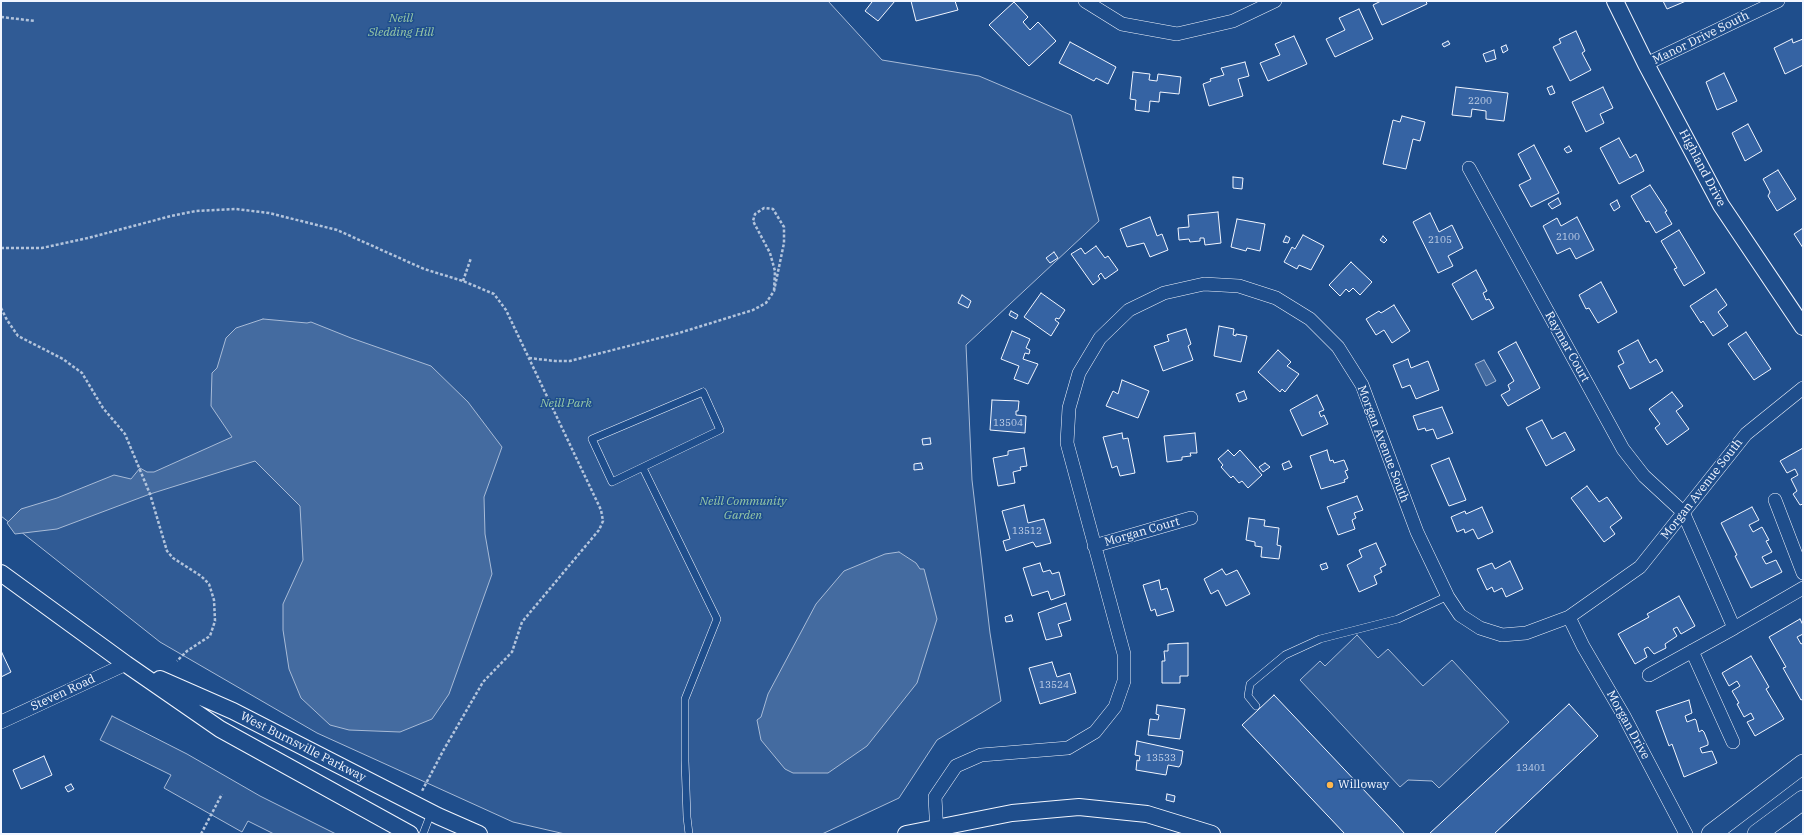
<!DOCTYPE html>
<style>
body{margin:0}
#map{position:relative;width:1804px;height:835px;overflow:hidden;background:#1f4e8c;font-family:"IBM Plex Serif",serif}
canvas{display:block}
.frame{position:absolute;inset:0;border:2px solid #f2f6ff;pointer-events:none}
</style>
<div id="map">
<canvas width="1804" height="835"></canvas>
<div class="frame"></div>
</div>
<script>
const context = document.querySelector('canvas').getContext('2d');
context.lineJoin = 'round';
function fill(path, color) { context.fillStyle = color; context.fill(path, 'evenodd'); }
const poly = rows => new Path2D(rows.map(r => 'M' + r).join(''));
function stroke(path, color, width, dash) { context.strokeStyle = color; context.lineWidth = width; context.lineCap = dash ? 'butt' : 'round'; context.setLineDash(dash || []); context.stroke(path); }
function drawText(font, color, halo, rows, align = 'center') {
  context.font = font + ' "IBM Plex Serif",serif'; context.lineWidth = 3; context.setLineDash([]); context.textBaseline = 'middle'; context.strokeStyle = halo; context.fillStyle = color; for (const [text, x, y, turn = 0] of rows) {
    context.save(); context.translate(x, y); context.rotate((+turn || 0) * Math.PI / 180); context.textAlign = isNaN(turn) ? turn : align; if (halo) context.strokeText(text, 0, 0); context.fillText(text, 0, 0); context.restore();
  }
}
const built = poly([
 [1,1,828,1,882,60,979,76,1071,115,1099,221,966,345,972,480,990,633,1001,701,937,740,899,798,822,834,565,834,513,822,317,733,160,642,1,516,1,1],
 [1357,635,1378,658,1388,649,1423,686,1452,660,1509,722,1439,788,1432,781,1408,780,1400,787,1300,680,1320,661,1325,666,1357,635],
 [112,716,187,754,260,796,336,834,274,834,248,821,242,832,164,788,171,775,100,740,112,716]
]);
fill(built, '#305b95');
stroke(built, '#a8bbd7', 1);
const water = poly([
 [263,319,307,323,311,322,351,338,431,366,468,402,502,447,484,497,485,534,492,574,472,630,449,694,432,719,400,732,349,730,330,725,301,698,289,669,283,630,283,604,303,560,300,506,255,461,150,494,57,529,15,534,7,523,21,509,57,498,114,475,131,479,140,468,147,472,154,472,232,437,211,406,212,373,217,368,226,338,236,328,263,319],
 [1484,360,1496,381,1486,386,1475,364,1484,360],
 [899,552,916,563,920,569,924,569,937,619,917,683,867,746,828,773,793,773,785,769,761,740,757,720,761,717,768,694,816,604,844,571,885,554,899,552]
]);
fill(water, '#446ba0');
stroke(water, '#a8bbd7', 1);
const building = poly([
 [871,1,895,1,878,21,865,11,872,2,871,1],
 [911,1,955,1,958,10,916,21,911,1],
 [1381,1,1426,1,1427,4,1382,25,1373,5,1381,1],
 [1663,1,1686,1,1667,9,1663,1],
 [1014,2,1028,17,1023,22,1030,30,1038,22,1056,41,1029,66,989,25,1014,2],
 [1359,9,1373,39,1335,57,1326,39,1345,30,1339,18,1359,9],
 [1576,31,1585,51,1582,53,1591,70,1570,81,1553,47,1561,43,1559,39,1576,31],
 [1294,36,1307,64,1268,81,1260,63,1280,55,1275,44,1294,36],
 [1792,39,1793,43,1803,39,1803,65,1785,74,1774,48,1792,39],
 [1448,41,1450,44,1444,47,1442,44,1448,41],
 [1070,42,1116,67,1108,84,1096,78,1094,81,1059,63,1070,42],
 [1506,45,1508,50,1503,53,1501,47,1506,45],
 [1494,50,1496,59,1486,62,1483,54,1494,50],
 [1245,62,1249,76,1238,79,1243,96,1209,106,1203,84,1211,81,1210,79,1224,75,1221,68,1245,62],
 [1133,72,1150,74,1149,80,1157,81,1158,74,1181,77,1179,94,1160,92,1159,102,1150,101,1149,112,1135,110,1136,100,1130,99,1133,72],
 [1724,73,1737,101,1717,110,1706,82,1724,73],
 [1552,86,1555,93,1550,95,1547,88,1552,86],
 [1456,87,1508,93,1504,121,1486,119,1486,111,1472,109,1471,117,1452,115,1456,87],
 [1603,87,1613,108,1600,114,1604,123,1586,132,1572,102,1603,87],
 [1402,116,1425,122,1420,141,1413,139,1406,169,1383,164,1393,120,1400,122,1402,116],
 [1748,124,1762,151,1745,161,1732,133,1748,124],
 [1619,138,1630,158,1636,154,1644,171,1619,184,1600,148,1619,138],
 [1534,145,1559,193,1531,207,1519,185,1531,179,1518,154,1534,145],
 [1569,146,1572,151,1567,153,1564,149,1569,146],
 [1778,170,1796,199,1777,211,1768,196,1770,192,1763,179,1778,170],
 [1233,177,1243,178,1242,189,1233,188,1233,177],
 [1650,185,1667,211,1665,212,1672,224,1656,233,1649,221,1646,222,1631,196,1650,185],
 [1558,198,1561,204,1552,209,1548,204,1558,198],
 [1617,200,1620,207,1614,211,1610,204,1617,200],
 [1218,212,1221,243,1205,245,1204,238,1200,238,1200,241,1190,242,1189,239,1179,240,1178,228,1189,227,1188,215,1218,212],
 [1430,213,1439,232,1452,225,1463,248,1448,256,1453,266,1438,273,1413,222,1430,213],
 [1150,217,1157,236,1162,234,1168,250,1150,257,1144,243,1127,247,1120,229,1150,217],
 [1577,217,1594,250,1576,259,1570,248,1557,254,1543,226,1557,218,1561,226,1577,217],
 [1237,219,1265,224,1260,251,1247,248,1246,251,1231,247,1237,219],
 [1803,228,1803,248,1794,234,1803,228],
 [1679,230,1705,273,1684,286,1674,269,1677,268,1661,241,1679,230],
 [1303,235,1324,246,1311,270,1299,265,1297,269,1284,262,1292,247,1295,249,1303,235],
 [1286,236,1290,238,1288,243,1283,242,1286,236],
 [1383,236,1387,240,1384,243,1380,240,1383,236],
 [1096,246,1105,258,1108,256,1118,270,1105,279,1101,273,1098,276,1100,279,1093,285,1071,254,1081,248,1085,254,1096,246],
 [1054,252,1058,258,1050,263,1046,258,1054,252],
 [1351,262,1372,282,1360,295,1353,288,1349,292,1346,289,1340,296,1329,285,1351,262],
 [1476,270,1487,291,1483,293,1486,300,1489,299,1494,308,1472,320,1452,284,1476,270],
 [1601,282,1617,312,1598,323,1589,308,1586,309,1579,295,1601,282],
 [1716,289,1727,305,1718,312,1728,326,1713,336,1703,321,1701,323,1690,306,1716,289],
 [1041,293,1065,310,1059,319,1056,318,1055,320,1059,323,1051,336,1024,317,1041,293],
 [962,295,971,301,968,308,958,303,962,295],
 [1394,305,1410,331,1392,343,1384,330,1376,335,1366,319,1379,311,1381,313,1394,305],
 [1011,311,1018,315,1016,319,1009,315,1011,311],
 [1219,326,1234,329,1233,335,1236,336,1236,334,1247,336,1241,362,1214,356,1219,326],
 [1186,329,1191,344,1188,346,1193,360,1163,371,1154,346,1169,341,1167,335,1186,329],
 [1012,331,1030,339,1026,348,1030,350,1029,354,1025,353,1023,359,1038,364,1028,384,1014,379,1019,366,1001,359,1012,331],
 [1746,332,1771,369,1754,380,1728,344,1746,332],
 [1638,340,1650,363,1656,359,1663,371,1630,389,1618,366,1624,363,1618,351,1638,340],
 [1516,342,1540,388,1508,406,1501,395,1510,390,1508,385,1514,381,1498,352,1516,342],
 [1278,350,1291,362,1287,366,1299,374,1285,392,1282,389,1280,392,1258,372,1278,350],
 [1408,359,1411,368,1428,361,1439,390,1416,399,1410,385,1402,388,1393,365,1408,359],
 [1122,380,1149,391,1138,418,1106,406,1113,391,1118,394,1122,380],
 [1244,391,1247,399,1239,402,1236,394,1244,391],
 [1672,392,1683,406,1676,411,1689,429,1667,445,1655,428,1660,424,1649,409,1672,392],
 [1317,395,1324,410,1319,412,1321,417,1324,415,1328,424,1302,436,1290,410,1317,395],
 [992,400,1019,401,1018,411,1016,411,1016,415,1026,416,1025,433,990,430,992,400],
 [1442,407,1453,433,1437,439,1433,429,1426,431,1425,428,1418,430,1413,416,1442,407],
 [1542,420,1552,439,1565,432,1575,450,1546,466,1526,428,1542,420],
 [1122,433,1123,439,1128,438,1135,473,1120,476,1117,466,1112,468,1103,437,1122,433],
 [1195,433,1197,453,1190,453,1191,456,1182,457,1182,460,1167,462,1164,436,1195,433],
 [930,438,931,444,923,445,922,439,930,438],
 [1024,448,1027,466,1020,467,1021,470,1013,472,1015,483,998,486,993,458,1008,455,1008,451,1024,448],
 [1803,448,1803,504,1800,505,1793,494,1797,491,1791,479,1798,475,1795,469,1787,473,1780,461,1803,448],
 [1228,450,1234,456,1240,450,1262,475,1248,488,1242,481,1239,483,1233,476,1231,478,1221,467,1223,465,1218,459,1228,450],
 [1327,450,1330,461,1333,460,1334,463,1344,460,1348,470,1345,471,1348,478,1344,480,1345,482,1321,489,1310,456,1327,450],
 [1449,458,1466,500,1449,506,1431,465,1449,458],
 [1289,461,1292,467,1284,470,1282,464,1289,461],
 [921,463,923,469,914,470,914,464,921,463],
 [1265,463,1270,467,1263,472,1259,467,1265,463],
 [1587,486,1599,502,1607,497,1622,518,1610,527,1615,534,1604,542,1571,498,1587,486],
 [1357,496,1363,510,1354,513,1356,518,1352,520,1355,529,1338,535,1327,507,1357,496],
 [1024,505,1028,523,1044,519,1051,543,1036,547,1033,542,1006,551,1003,541,1010,539,1002,511,1024,505],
 [1482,507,1493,532,1478,539,1473,529,1465,533,1464,529,1457,532,1451,517,1465,511,1466,514,1482,507],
 [1752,507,1759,520,1749,525,1753,532,1762,527,1769,540,1766,541,1772,552,1762,557,1766,564,1776,560,1782,572,1751,588,1735,556,1737,555,1721,523,1752,507],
 [1249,518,1265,520,1264,526,1279,528,1277,545,1281,546,1279,559,1261,557,1262,547,1255,546,1255,542,1246,540,1249,518],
 [1376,543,1386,565,1380,568,1382,572,1374,576,1377,584,1359,592,1347,565,1362,557,1359,550,1376,543],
 [1510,561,1523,589,1506,597,1502,588,1494,592,1492,587,1487,590,1477,569,1492,563,1495,569,1510,561],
 [1040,563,1043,572,1050,570,1052,574,1059,572,1065,595,1051,600,1048,591,1032,596,1023,568,1040,563],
 [1326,563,1328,568,1322,570,1320,565,1326,563],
 [1222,569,1226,575,1237,570,1250,594,1226,606,1218,590,1211,594,1204,579,1222,569],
 [1159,580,1161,590,1167,588,1174,611,1157,616,1155,609,1151,611,1143,585,1159,580],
 [1679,596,1695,626,1681,634,1677,627,1673,629,1677,636,1665,644,1666,648,1654,654,1648,647,1644,649,1647,657,1635,664,1618,634,1649,617,1647,614,1679,596],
 [1066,603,1071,620,1058,624,1062,636,1046,640,1038,613,1066,603],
 [1011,615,1013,621,1006,622,1005,617,1011,615],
 [1800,619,1803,625,1803,634,1797,637,1801,644,1803,643,1803,699,1801,700,1783,668,1786,667,1769,637,1800,619],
 [1188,643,1188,676,1180,676,1180,683,1162,683,1162,661,1165,661,1164,651,1168,651,1168,644,1188,643],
 [2,653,11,672,1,677,1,654,2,653],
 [1751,656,1769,687,1766,689,1784,719,1755,736,1747,722,1754,719,1751,713,1744,717,1737,704,1739,703,1732,691,1740,686,1737,681,1729,686,1722,673,1751,656],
 [1052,662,1057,677,1070,673,1076,693,1040,704,1029,668,1052,662],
 [1274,695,1396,824,1405,834,1345,834,1242,725,1274,695],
 [1689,700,1692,713,1685,716,1687,722,1695,719,1696,720,1699,732,1702,730,1704,732,1708,742,1708,745,1700,748,1702,753,1712,751,1717,763,1684,777,1672,744,1669,746,1656,711,1689,700],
 [1569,704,1598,736,1494,834,1429,834,1569,704],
 [1157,705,1185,709,1180,739,1148,735,1150,719,1158,720,1159,715,1156,714,1157,705],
 [1137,741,1183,751,1181,764,1179,767,1168,765,1166,775,1136,770,1137,760,1139,761,1140,756,1135,755,1137,741],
 [44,756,52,775,21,789,13,770,44,756],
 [71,784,74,789,68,792,65,787,71,784],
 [1167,794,1175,796,1174,802,1166,800,1167,794]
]);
fill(building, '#3563a3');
stroke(building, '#f2f6ff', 1);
const service = poly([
 [703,392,720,430,612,482,592,439,703,392],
 [643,468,717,619,685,699,685,761,687,817,689,834],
 [1256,706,1248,696,1250,684,1285,655,1320,639,1398,619,1448,596],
 [423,834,431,813]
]);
const minor = poly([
 [1085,1,1122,24,1177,34,1233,21,1275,1],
 [1646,64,1778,1],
 [1469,168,1623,449,1644,476,1683,512,1734,628,1649,675],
 [1775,500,1803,573],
 [1094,546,1191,518],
 [1569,617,1583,646,1624,716,1686,834],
 [1734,628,1803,588],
 [1692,651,1733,742],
 [1,722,126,664],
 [937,834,935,797,956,766,981,755,1068,748,1095,732,1115,707,1124,681,1124,654,1067,443,1069,408,1079,373,1100,338,1129,310,1164,293,1204,284,1239,286,1276,298,1310,319,1338,347,1362,385,1417,532,1448,597,1460,615,1480,628,1502,635,1526,633,1569,617,1640,567,1746,434,1803,388]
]);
const tertiary = poly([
 [1615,1,1646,64,1721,205,1803,327],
 [1,573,126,664,220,729,410,834],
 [160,679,233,711,438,816,479,834],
 [906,834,1012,813,1079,807,1147,814,1212,834]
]);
const secondary = poly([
 [1711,834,1803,764],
 [1757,834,1803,800]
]);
stroke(service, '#f2f6ff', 8);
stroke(minor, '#f2f6ff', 14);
stroke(tertiary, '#f2f6ff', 18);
stroke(secondary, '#f2f6ff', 20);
stroke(poly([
 [1,17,35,21],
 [1,248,42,248,88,238,171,216,196,211,236,209,269,213,337,230,424,269,463,281,494,294,506,310,601,510,603,521,599,530,522,622,512,652,483,682,443,751,422,791],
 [463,281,471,258],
 [1,308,7,320,18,336,63,359,82,373,103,408,125,434,150,494,167,551,173,558,201,576,209,584,214,600,215,621,210,636,187,651,177,661],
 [529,358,555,361,570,361,679,333,753,310,766,303,774,291,784,243,784,227,773,209,764,208,755,214,753,221,770,253,775,271,774,291],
 [201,834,222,794]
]), '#b3c4dc', 2.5, [3, 2]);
stroke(service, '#1f4e8c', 7);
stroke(minor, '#1f4e8c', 13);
stroke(tertiary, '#1f4e8c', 16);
stroke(secondary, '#1f4e8c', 19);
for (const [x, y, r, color] of [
 [1330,785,4,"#ffb74d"]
]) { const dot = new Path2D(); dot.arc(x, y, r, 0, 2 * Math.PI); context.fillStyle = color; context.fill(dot); stroke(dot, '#1f4e8c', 1.5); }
drawText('10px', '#c3d1e8', null, [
 ["2200",1480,101],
 ["2100",1568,237],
 ["2105",1440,240],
 ["13504",1008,423],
 ["13512",1027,531],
 ["13524",1054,685],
 ["13533",1161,758],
 ["13401",1531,768]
]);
drawText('italic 12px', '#97c8a6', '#1f4e8c', [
 ["Neill",401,19],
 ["Sledding Hill",401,33],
 ["Neill Park",566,404],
 ["Neill Community",743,502],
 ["Garden",743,516]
]);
drawText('12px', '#f2f6ff', '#1f4e8c', [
 ["Manor Drive South",1701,38,-26],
 ["Highland Drive",1702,168,62],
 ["Raymar Court",1567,347,61],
 ["Morgan Avenue South",1383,444,69],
 ["Morgan Avenue South",1702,489,-52],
 ["Morgan Court",1142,532,-16],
 ["Steven Road",63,693,-25],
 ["Morgan Drive",1628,725,61],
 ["West Burnsville Parkway",303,747,27]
]);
drawText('12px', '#f2f6ff', '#1f4e8c', [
 ["Willoway",1338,785]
], 'left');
</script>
